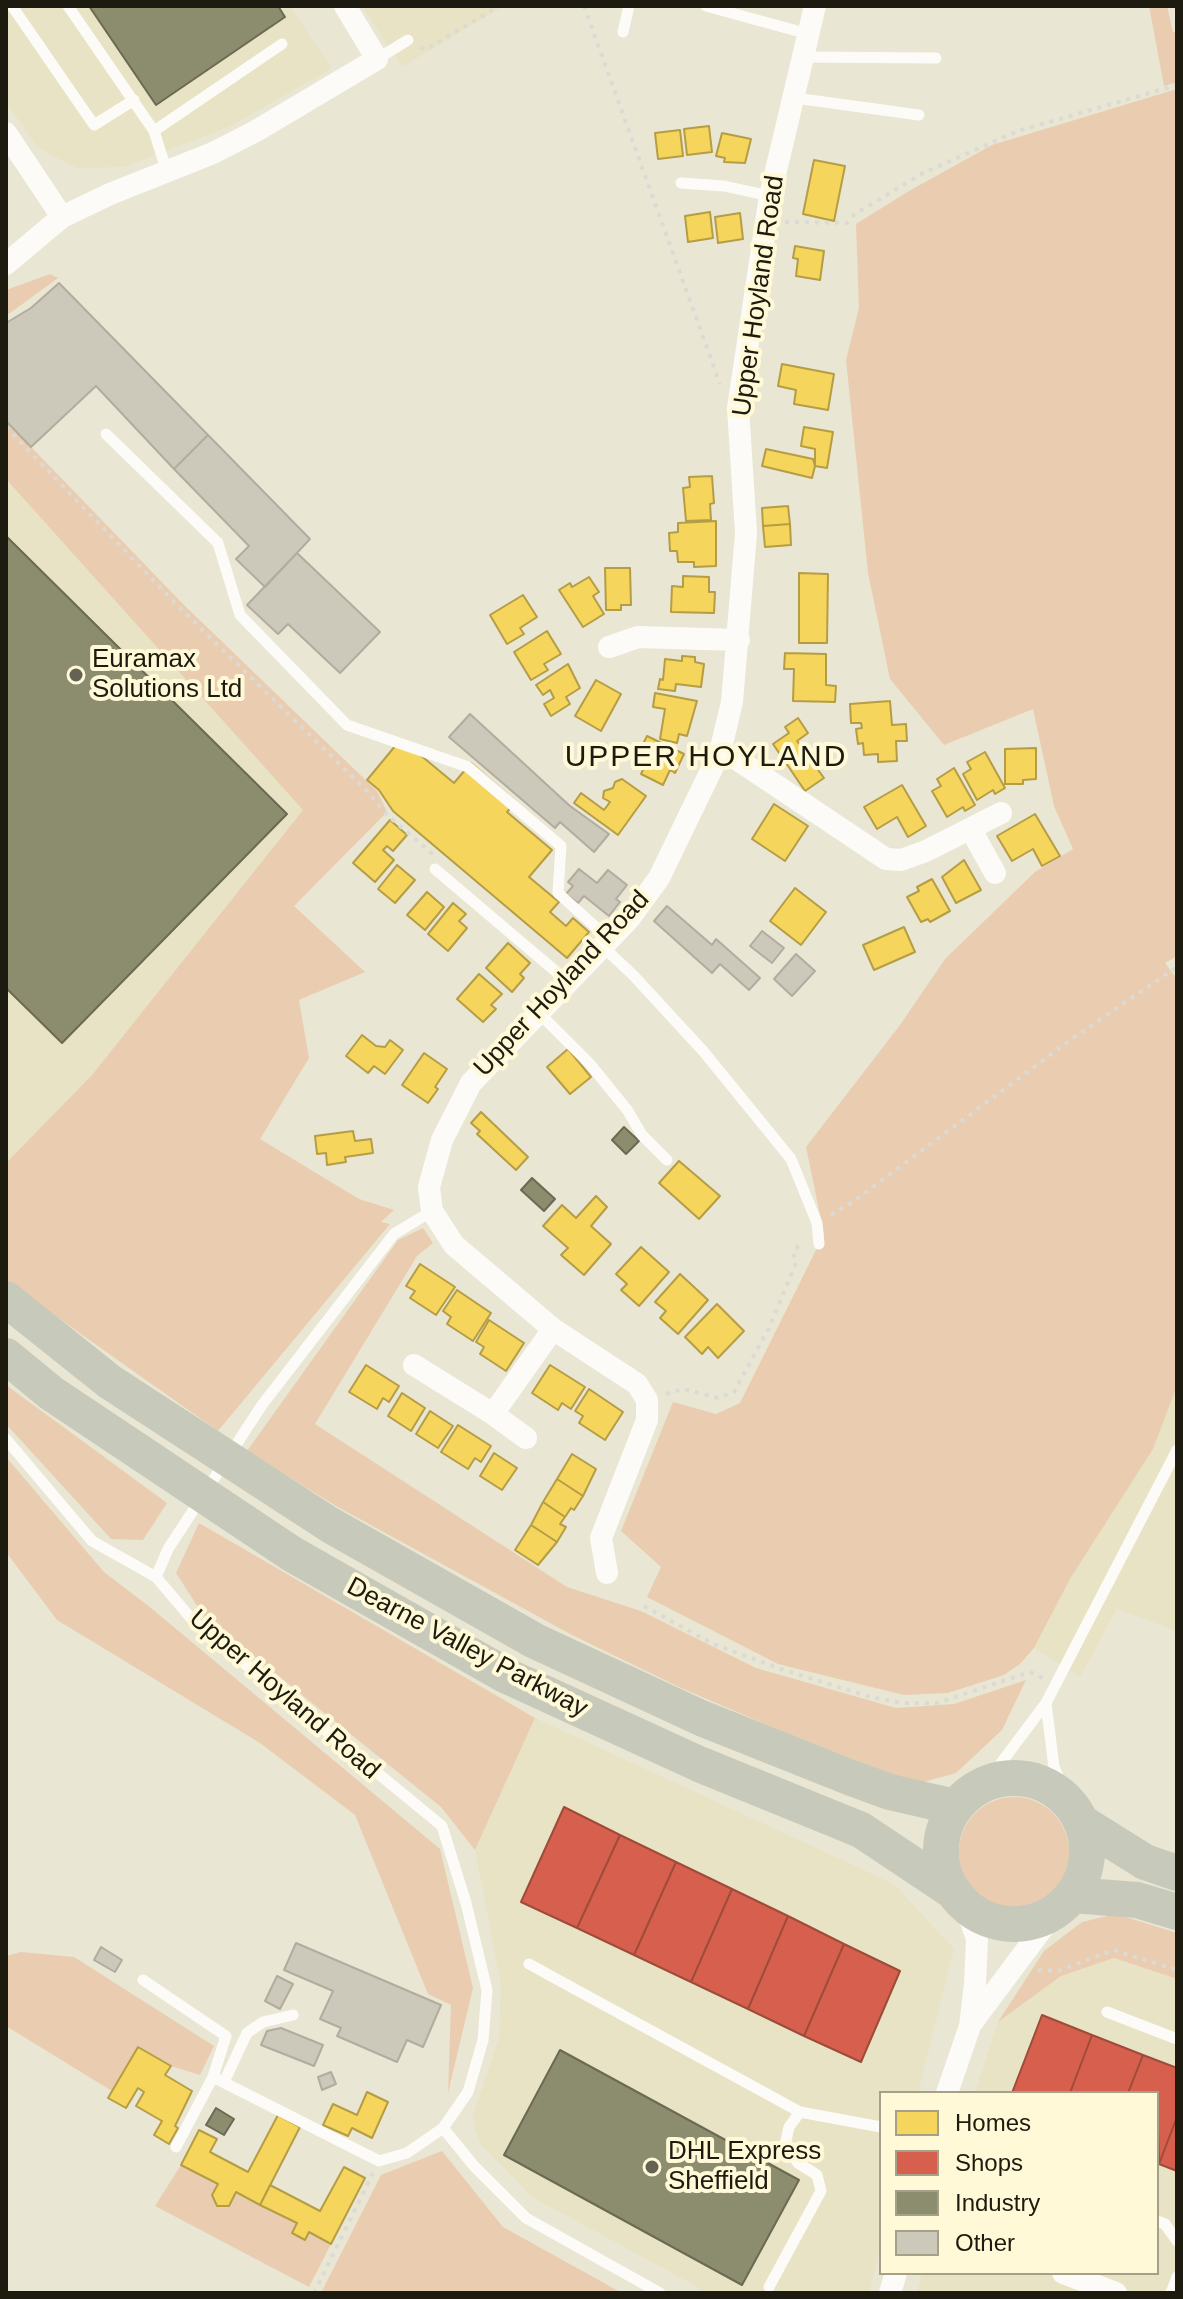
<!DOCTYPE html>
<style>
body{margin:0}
#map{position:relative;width:1183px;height:2299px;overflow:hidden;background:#e9e6d3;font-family:Arial,sans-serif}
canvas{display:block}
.frame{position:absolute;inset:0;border:8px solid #1d1b0f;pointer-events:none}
.legend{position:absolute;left:879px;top:2091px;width:280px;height:184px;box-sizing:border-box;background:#fff9d8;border:2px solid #a5a088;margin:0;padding:10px 14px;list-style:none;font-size:24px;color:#1d1b0f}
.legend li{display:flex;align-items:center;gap:16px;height:40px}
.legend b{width:40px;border:2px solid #a5a088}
</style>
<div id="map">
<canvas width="1183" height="2299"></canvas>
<div class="frame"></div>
<ul class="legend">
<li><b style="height:22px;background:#f6d55c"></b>Homes</li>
<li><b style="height:22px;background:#d6604d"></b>Shops</li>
<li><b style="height:22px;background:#8c8c6e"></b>Industry</li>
<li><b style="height:22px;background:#ccc8ba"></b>Other</li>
</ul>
</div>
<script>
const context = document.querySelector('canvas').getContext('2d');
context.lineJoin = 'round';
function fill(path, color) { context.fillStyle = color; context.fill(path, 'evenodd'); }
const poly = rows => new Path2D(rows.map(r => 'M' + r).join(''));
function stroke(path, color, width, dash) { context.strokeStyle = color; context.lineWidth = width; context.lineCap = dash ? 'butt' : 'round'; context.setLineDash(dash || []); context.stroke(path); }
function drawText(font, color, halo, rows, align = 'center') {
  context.font = font + ' Arial,sans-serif'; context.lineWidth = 8; context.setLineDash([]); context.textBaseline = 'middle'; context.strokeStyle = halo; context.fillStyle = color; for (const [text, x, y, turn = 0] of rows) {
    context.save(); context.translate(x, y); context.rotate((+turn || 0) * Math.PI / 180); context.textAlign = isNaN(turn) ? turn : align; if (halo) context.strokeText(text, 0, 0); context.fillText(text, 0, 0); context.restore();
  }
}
fill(poly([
 [6,6,290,6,332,68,231,126,124,167,77,168,38,148,6,102],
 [362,6,504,6,402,67],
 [6,479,303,810,92,1075,6,1163],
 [1177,1386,1177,1631,1117,1609,1080,1677,1034,1648,1070,1579,1153,1449],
 [535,1718,894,1884,954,1949,918,2093,881,2093,881,2245,869,2293,704,2293,698,2287,532,2197,480,2144,472,2118,499,2038,501,1985,475,1850],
 [1114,1958,1177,1979,1177,2293,917,2293,922,2273,1157,2273,1157,2093,975,2093,998,2022,1061,1976]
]), '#e8e3c5');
fill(poly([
 [1149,6,1167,6,1173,32,1177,32,1177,82,1164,86],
 [1177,89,1177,956,1165,963,1177,979,1177,1386,1153,1449,1070,1579,1034,1648,1020,1664,1004,1675,948,1693,904,1695,778,1664,647,1597,661,1567,621,1531,673,1402,716,1414,740,1403,824,1234,806,1147,900,1025,945,959,1035,872,1073,849,1054,806,1033,709,944,745,890,679,868,573,846,360,859,308,856,224,909,191,992,145],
 [50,274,58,278,6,316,6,290],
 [6,421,183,604,377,791,387,812,294,906,365,972,299,1000,309,1058,260,1139,359,1199,394,1210,381,1222,390,1224,218,1431,6,1281,6,1163,92,1075,303,810,6,479],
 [423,1228,433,1243,417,1256,315,1424,567,1587,641,1611,756,1668,896,1708,954,1704,1026,1680,1002,1730,956,1773,916,1784,784,1732,681,1688,572,1635,336,1506,247,1451,398,1240],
 [6,1385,167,1503,143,1540,111,1539,6,1424],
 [6,1457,104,1572,151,1608,440,1849,473,1988,448,2093,451,2005,428,1994,355,1815,260,1743,57,1620,6,1552],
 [199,1523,535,1718,475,1850,441,1807,203,1615,176,1573],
 '959 1852a55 55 0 1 1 110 0a55 55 0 1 1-110 0Z',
 [1116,1914,1177,1933,1177,1979,1114,1958,1061,1976,998,2022,1044,1951,1082,1922],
 [21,1952,74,1957,214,2046,200,2075,171,2066,138,2048,112,2091,6,2026,6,1956],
 [442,2151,503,2227,622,2293,321,2293,381,2175],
 [181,2165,218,2184,212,2195,218,2206,229,2206,236,2192,297,2223,292,2233,305,2240,309,2232,331,2244,309,2287,155,2206]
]), '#eacdb0');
const homes = poly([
 [709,126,712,152,687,155,684,129,709,126],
 [680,130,683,156,658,159,655,133,680,130],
 [722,133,751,139,745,163,724,162,725,158,716,156,722,133],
 [814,160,845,166,834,221,803,214,814,160],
 [710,212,713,238,688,242,685,216,710,212],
 [740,213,743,239,718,243,715,217,740,213],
 [795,246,824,251,820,280,796,276,798,259,793,258,795,246],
 [782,364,834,374,828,410,794,404,796,390,778,386,782,364],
 [804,427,833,432,827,468,815,466,815,449,801,446,804,427],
 [766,449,813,459,815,466,812,478,762,466,766,449],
 [712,476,714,503,710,504,711,520,686,521,683,488,690,487,689,477,712,476],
 [788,506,790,524,763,526,762,508,788,506],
 [716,521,716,566,694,567,694,562,678,562,677,551,670,551,669,533,678,532,678,523,716,521],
 [790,524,791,545,765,547,763,526,790,524],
 [605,568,630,568,631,605,621,605,621,610,606,610,605,568],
 [799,573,828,574,827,643,799,643,799,573],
 [683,576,709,577,709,592,715,592,714,613,671,612,672,586,683,587,683,576],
 [589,577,599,592,593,596,604,614,583,627,559,590,570,583,572,587,589,577],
 [523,595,537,617,520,628,524,634,507,644,490,615,523,595],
 [547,631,561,654,544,664,548,670,531,680,514,652,547,631],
 [785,653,826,654,826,685,836,686,835,702,793,701,794,669,784,669,785,653],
 [682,656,695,657,695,662,704,664,701,687,676,684,675,691,658,689,660,679,663,680,665,659,682,661,682,656],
 [568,664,580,688,566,697,570,704,551,716,544,704,554,698,550,690,543,695,536,685,568,664],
 [596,680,621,694,601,731,575,716,596,680],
 [655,693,697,701,687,736,679,734,677,743,660,739,665,709,653,707,655,693],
 [890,701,892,725,906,724,907,741,896,741,897,761,878,762,878,754,864,755,863,743,858,744,856,729,862,728,861,723,851,723,850,704,890,701],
 [798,718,808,733,797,741,824,778,805,791,773,744,789,733,785,727,798,718],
 [647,736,684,754,675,773,670,770,663,785,641,774,648,759,638,754,647,736],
 [401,739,454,783,471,763,516,802,507,812,552,850,529,877,559,902,550,912,566,926,573,918,589,932,567,958,393,811,379,790,367,780,401,739],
 [1036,748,1036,779,1023,780,1023,784,1005,784,1005,749,1036,748],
 [985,752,1005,788,995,794,993,790,977,800,963,774,971,769,967,762,985,752],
 [954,768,975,805,965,811,963,807,947,817,932,791,941,786,937,779,954,768],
 [622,779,646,796,618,835,574,803,581,793,604,810,610,802,603,798,604,791,613,788,615,782,622,779],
 [902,785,926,826,908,837,897,817,877,829,864,807,902,785],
 [774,804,808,826,785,861,752,839,774,804],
 [1035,814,1060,856,1042,866,1033,849,1012,861,997,836,1035,814],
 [390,820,407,835,393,851,387,846,383,850,394,860,375,882,353,863,390,820],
 [964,860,981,890,956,903,942,877,964,860],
 [397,865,415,880,395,903,378,889,397,865],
 [932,879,950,911,930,922,928,919,921,922,907,897,919,891,917,887,932,879],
 [795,888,826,912,801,945,770,921,795,888],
 [427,892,444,907,425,930,407,915,427,892],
 [453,903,466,914,459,921,467,928,448,951,428,934,453,903],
 [904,927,915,952,874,970,863,945,904,927],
 [508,943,530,963,520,974,524,978,512,992,486,968,508,943],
 [479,974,502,994,491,1005,496,1009,483,1022,457,999,479,974],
 [362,1035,376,1046,385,1047,390,1040,403,1050,385,1074,374,1066,368,1073,346,1056,362,1035],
 [568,1049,591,1077,570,1094,547,1067,568,1049],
 [424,1053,447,1069,435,1087,438,1089,428,1103,402,1085,424,1053],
 [481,1112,528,1157,516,1170,477,1134,480,1131,471,1123,481,1112],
 [353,1131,355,1141,371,1139,373,1153,345,1157,346,1162,327,1165,326,1153,317,1154,315,1136,353,1131],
 [679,1161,720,1196,699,1219,659,1183,679,1161],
 [596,1196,607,1207,591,1226,611,1244,584,1275,561,1255,568,1248,543,1226,562,1205,576,1218,596,1196],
 [641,1247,669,1272,639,1306,621,1290,627,1284,616,1274,641,1247],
 [420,1264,455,1287,436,1315,410,1298,415,1291,406,1286,420,1264],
 [680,1274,708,1300,678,1334,660,1318,666,1311,655,1302,680,1274],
 [457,1290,491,1313,473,1341,447,1324,451,1317,443,1311,457,1290],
 [717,1304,744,1331,718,1358,708,1347,702,1354,685,1337,717,1304],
 [489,1320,524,1343,506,1371,480,1354,484,1347,476,1342,489,1320],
 [366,1365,399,1386,389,1402,383,1398,377,1409,349,1392,366,1365],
 [550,1365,585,1387,571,1409,562,1403,558,1410,532,1393,550,1365],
 [589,1389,623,1412,605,1440,579,1423,583,1416,575,1411,589,1389],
 [402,1393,425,1408,411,1431,388,1416,402,1393],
 [430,1411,453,1426,438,1448,416,1434,430,1411],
 [458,1425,491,1446,481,1462,475,1458,468,1469,441,1452,458,1425],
 [494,1453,517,1468,502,1490,480,1476,494,1453],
 [572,1454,596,1469,583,1496,557,1479,572,1454],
 [557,1479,583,1496,574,1510,571,1508,565,1517,543,1502,557,1479],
 [543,1502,565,1517,560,1524,566,1527,557,1542,531,1525,543,1502],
 [531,1525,557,1542,538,1565,515,1550,531,1525],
 [138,2047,171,2066,165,2075,192,2091,175,2126,178,2128,169,2144,154,2135,162,2121,136,2106,144,2092,138,2088,126,2108,108,2098,138,2047],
 [367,2092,388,2102,372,2138,352,2128,348,2136,323,2125,333,2104,357,2115,367,2092],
 [278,2115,300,2127,260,2205,236,2192,229,2206,217,2206,212,2195,218,2184,181,2165,199,2130,217,2139,210,2152,248,2172,278,2115],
 [344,2167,365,2178,331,2244,309,2232,305,2240,292,2233,297,2223,260,2205,270,2185,320,2211,344,2167]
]);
fill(homes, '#f6d55c');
stroke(homes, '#b59d45', 2);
const shops = poly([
 [564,1807,620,1835,577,1928,521,1902,564,1807],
 [620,1835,676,1862,634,1955,577,1928,620,1835],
 [676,1862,732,1889,691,1982,634,1955,676,1862],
 [732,1889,788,1916,748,2009,691,1982,732,1889],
 [788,1916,844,1944,804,2036,748,2009,788,1916],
 [844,1944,900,1971,861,2062,804,2036,844,1944],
 [1042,2015,1092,2035,1070,2093,1012,2093,1042,2015],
 [1092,2035,1143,2055,1128,2093,1070,2093,1092,2035],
 [1143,2055,1177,2068,1177,2117,1159,2164,1157,2093,1128,2093,1143,2055],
 [1177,2117,1177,2171,1159,2164,1177,2117]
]);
fill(shops, '#d6604d');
stroke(shops, '#9e4b3a', 2);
const industry = poly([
 [89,6,278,6,285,17,156,105,89,6],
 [6,536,287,814,62,1043,6,988,6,536],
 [624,1127,639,1141,626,1154,612,1140,624,1127],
 [532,1178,555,1199,544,1211,521,1190,532,1178],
 [560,2050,799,2180,742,2285,504,2155,560,2050],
 [216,2108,234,2119,224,2135,206,2125,216,2108]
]);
fill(industry, '#8c8c6e');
stroke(industry, '#6b6a52', 2);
const building = poly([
 [59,283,208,435,174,469,96,386,31,447,6,421,6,323,31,308,59,283],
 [208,435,310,539,265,587,236,559,249,546,174,469,208,435],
 [297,553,380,632,340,673,288,624,278,634,247,605,297,553],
 [470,714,570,806,609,834,594,852,560,822,555,828,449,737,470,714],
 [579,869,597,883,608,870,627,885,616,899,620,902,609,916,584,896,578,903,566,894,573,886,568,882,579,869],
 [667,906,712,945,716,939,760,978,749,990,720,964,712,973,654,921,667,906],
 [762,931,784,948,772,963,750,946,762,931],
 [796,954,815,971,792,996,774,979,796,954],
 [296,1943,441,2005,423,2047,407,2040,397,2062,337,2036,341,2028,320,2019,333,1991,284,1970,296,1943],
 [101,1947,122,1960,115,1972,94,1960,101,1947],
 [277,1976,293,1984,280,2009,265,2001,277,1976],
 [281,2028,323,2045,314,2066,261,2045,267,2031,281,2028],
 [331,2072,336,2084,322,2090,318,2077,331,2072]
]);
fill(building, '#ccc8ba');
stroke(building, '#b1ac9f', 2);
stroke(poly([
 [558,6,559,6],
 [584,6,720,384],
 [421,47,425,50,499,6],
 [785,222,847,223,855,214,923,173,1018,131,1177,85],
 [6,427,179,607,365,789,388,816,435,856],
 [831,1215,854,1201,1073,1038,1177,967],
 [666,1394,683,1389,718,1398,734,1392,769,1328,796,1263,793,1252,802,1242],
 [644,1606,713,1644,781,1669,870,1697,902,1703,937,1703,1030,1672,1043,1678],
 [1038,1970,1058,1971,1114,1950,1177,1970],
 [314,2293,373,2173]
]), '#dbdad5', 4, [4, 6]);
stroke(poly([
 [12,6,94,125,134,100],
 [68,6,154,131,167,172],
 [706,6,808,34],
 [623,32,629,6],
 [803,57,936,58],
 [377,59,408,40],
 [795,98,919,115],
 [154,131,282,44],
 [681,183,724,186,770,196],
 [106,434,218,543,240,615,347,725,468,767,561,846,558,893,609,939],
 [435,869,567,981],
 [602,946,633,975,704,1052,791,1159,817,1223,819,1244],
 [538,1012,590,1064,628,1111,642,1135,667,1160],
 [432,1211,394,1234,262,1405,168,1549,156,1577,195,1623,442,1826,466,1903,487,1990,483,2040,468,2092,443,2128,474,2166,526,2218,660,2293],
 [6,1439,92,1541,156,1577],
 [986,1783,1046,1703],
 [1069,1802,1054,1767,1046,1703,1177,1450],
 [529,1964,800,2112,881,2127],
 [143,1980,226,2036,213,2077],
 [1107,2012,1177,2039],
 [224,2082,247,2033,263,2022,293,2015],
 [176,2147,213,2077,379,2161,407,2153,443,2128],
 [1157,2221,1165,2224,1177,2241],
 [769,2287,821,2191,817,2175,798,2163,785,2145,789,2127,800,2112],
 [1171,2293,1177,2277]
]), '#fcfbf8', 11);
stroke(poly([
 [6,133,62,217],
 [6,264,62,217,110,194,213,153,256,131,377,59,345,6],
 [609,647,638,637,739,640],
 [720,752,738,760,886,859,901,860,926,851,1001,813],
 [971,830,995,873],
 [414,1365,493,1414,526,1438],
 [493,1414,553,1329],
 [607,1573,601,1538,647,1420,647,1400,637,1384,553,1329,454,1245,432,1211,429,1187,442,1140,471,1083,629,919,659,878,720,752,732,702,746,533,738,408,770,196,815,6],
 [971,2024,1054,1913],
 [947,2093,970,2026,975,1984,977,1939,966,1907],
 [1063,2273,1116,2293],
 [890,2293,896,2273]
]), '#fcfbf8', 22);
stroke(poly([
 [6,1299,110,1382,330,1525,535,1641,701,1718,849,1777,890,1792,955,1807],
 [6,1356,51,1393,292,1554,507,1676,699,1764,861,1830,954,1892],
 '941 1851a73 73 0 1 1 146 0a73 73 0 1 1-146 0Z',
 [1081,1822,1145,1862,1177,1873],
 [1072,1895,1137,1900,1177,1912]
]), '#c7c9bb', 36);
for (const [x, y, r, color] of [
 [76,675,8,"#646254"],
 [652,2167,8,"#646254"]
]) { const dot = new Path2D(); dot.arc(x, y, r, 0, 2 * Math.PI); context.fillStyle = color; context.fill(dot); stroke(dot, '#fff9d8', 3); }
drawText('26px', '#1d1b0f', '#fff9d8', [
 ["Upper Hoyland Road",759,296,-82],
 ["Upper Hoyland Road",562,984,-47],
 ["Dearne Valley Parkway",467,1648,28],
 ["Upper Hoyland Road",284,1695,41]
]);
drawText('26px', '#1d1b0f', '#fff9d8', [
 ["Euramax",92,660],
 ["Solutions Ltd",92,690],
 ["DHL Express",668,2152],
 ["Sheffield",668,2182]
], 'left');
context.letterSpacing = '2px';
drawText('30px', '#1d1b0f', '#fff9d8', [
 ["UPPER HOYLAND",706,758]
]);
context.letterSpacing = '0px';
</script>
